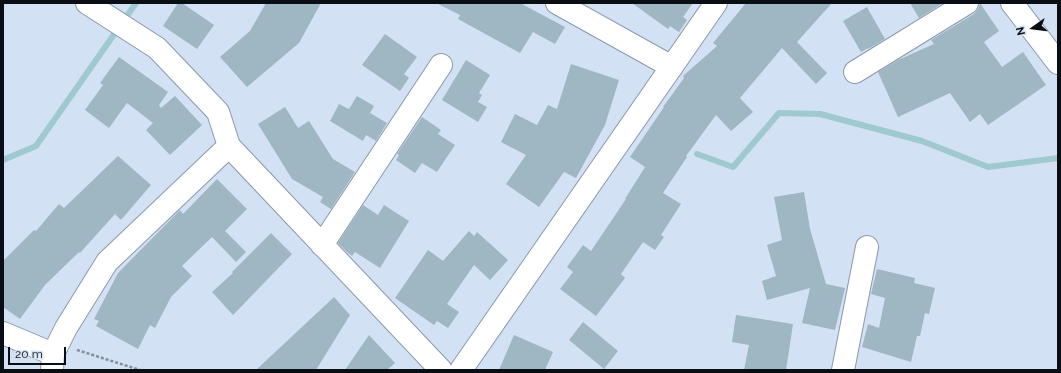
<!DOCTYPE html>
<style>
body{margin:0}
#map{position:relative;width:1061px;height:373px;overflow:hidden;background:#d3e1f5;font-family:Raleway,sans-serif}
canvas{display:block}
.frame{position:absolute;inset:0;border:4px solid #090d14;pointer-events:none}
.north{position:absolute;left:1013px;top:8px;width:40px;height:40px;-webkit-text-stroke:3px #d3e1f5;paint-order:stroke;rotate:256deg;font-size:11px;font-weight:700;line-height:16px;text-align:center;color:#090d14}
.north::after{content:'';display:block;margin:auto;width:14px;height:18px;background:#090d14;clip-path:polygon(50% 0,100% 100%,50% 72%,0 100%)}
.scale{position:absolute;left:8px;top:347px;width:58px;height:18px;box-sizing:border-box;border:2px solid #090d14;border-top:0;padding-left:5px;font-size:12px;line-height:14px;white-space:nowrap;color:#090d14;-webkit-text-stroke:3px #d3e1f5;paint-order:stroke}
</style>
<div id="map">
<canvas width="1061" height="373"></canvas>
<div class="frame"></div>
<div class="north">N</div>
<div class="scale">20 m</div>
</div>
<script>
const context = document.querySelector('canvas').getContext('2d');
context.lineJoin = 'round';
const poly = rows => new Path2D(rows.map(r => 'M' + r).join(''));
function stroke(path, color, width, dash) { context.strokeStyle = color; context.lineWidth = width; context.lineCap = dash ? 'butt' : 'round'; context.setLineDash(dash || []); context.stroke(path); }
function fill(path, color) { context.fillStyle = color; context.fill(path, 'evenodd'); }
stroke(poly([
 [697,154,733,167,779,113,820,114,922,141,988,167,1058,158],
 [3,160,36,146,136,3]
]), '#9ec9d0', 6);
fill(poly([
 [178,3,182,3,214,25,197,49,163,26],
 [266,3,321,3,299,43,247,87,220,57,250,31],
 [436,3,520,3,565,27,555,44,533,32,520,53,458,19,460,15],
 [632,3,693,3,683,17,687,20,679,32,670,26,668,29],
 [746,3,832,3,797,42,827,73,816,84,782,48,740,98,753,112,731,131,716,115,686,156,687,157,663,193,681,204,661,235,664,237,655,250,643,242,621,274,625,278,596,316,560,289,573,272,567,267,583,245,591,251,626,199,625,199,645,167,630,157,664,107,663,107,684,78,683,76,717,46,713,43],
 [910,3,943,3,919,18],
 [980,3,999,31,984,42,1002,67,1023,52,1046,85,988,125,980,114,970,122,950,93,898,117,878,72,898,60,934,44,931,40,974,14,978,9],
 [867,7,885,39,868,49,868,48,861,52,843,21],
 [385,34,417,57,404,74,409,78,400,91,362,65],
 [119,57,168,92,159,105,161,108,175,96,202,125,170,155,146,130,153,123,127,103,109,128,85,110,103,85,100,83],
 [466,60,490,75,479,93,482,95,478,102,487,107,478,122,442,100],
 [571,64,619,80,605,125,576,178,564,172,539,207,506,184,526,155,501,142,515,114,537,125,548,105,557,109],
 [357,96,374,106,370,113,387,123,376,141,366,135,363,141,330,121,339,104,349,109],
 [285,107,298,128,309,121,333,159,355,172,331,209,320,202,323,197,292,179,258,124],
 [422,117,441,130,438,134,455,145,437,172,422,163,415,173,396,160,399,155,397,154],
 [118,156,151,185,121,220,115,214,80,253,79,252,45,285,20,319,3,307,3,261,34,230,36,231,59,204,64,208],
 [217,179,247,209,225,231,246,252,236,262,212,237,182,266,192,276,171,297,155,328,150,325,138,349,96,326,99,321,94,319,118,273,180,210,183,214],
 [804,192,810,229,826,284,845,288,835,330,802,323,810,288,767,300,762,281,776,276,767,245,782,240,774,197],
 [363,205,378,215,384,205,409,221,380,268,355,252,352,256,347,252,338,243],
 [469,231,474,236,477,232,508,260,490,280,474,265,447,304,459,312,448,328,437,321,434,325,395,298,428,250,443,261],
 [271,233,292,254,233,315,212,292,233,273,232,272],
 [877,269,915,278,914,283,935,288,929,314,925,313,920,336,917,336,911,362,862,347,868,324,879,328,885,298,871,294],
 [334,297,350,315,316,370,256,370],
 [736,315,793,324,786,370,744,370,749,345,732,342],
 [583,322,618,351,604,369,569,340],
 [369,335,395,363,387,370,345,370],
 [514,335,553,352,545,370,499,370]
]), '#9fb6c3');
const minor = poly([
 [557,3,672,67],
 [1012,3,1058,63],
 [855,72,967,3],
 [229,146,441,370],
 [322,245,441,65],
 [3,333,53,354],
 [52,370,53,354,66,328,107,262,229,146,218,112,157,48,87,3],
 [461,370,716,3],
 [843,370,867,247]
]);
stroke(minor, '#8b98ab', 24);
stroke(poly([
 [77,350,140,370]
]), '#838d9c', 2.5, [3, 2]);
stroke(minor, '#fff', 22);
</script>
